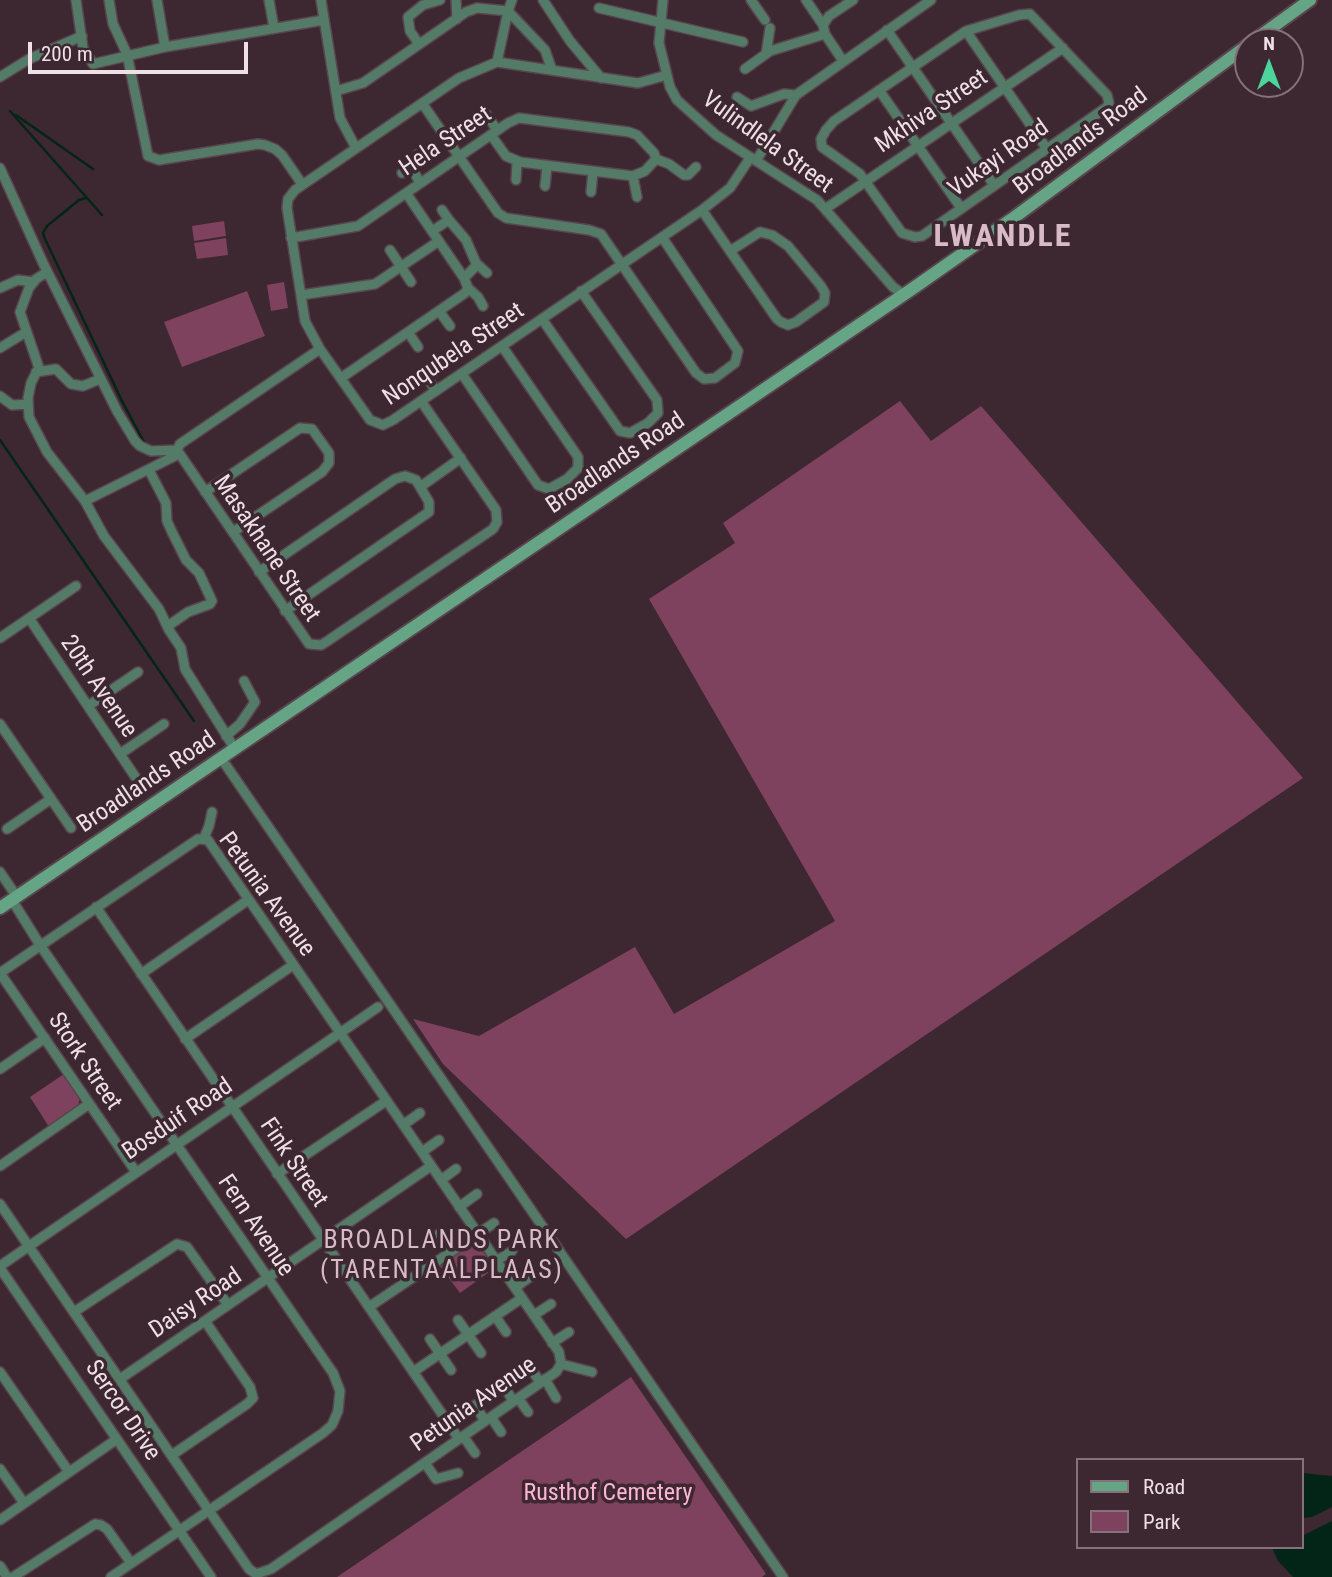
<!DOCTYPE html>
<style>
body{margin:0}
#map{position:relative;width:1332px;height:1577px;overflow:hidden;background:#3d2731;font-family:"Roboto Condensed",sans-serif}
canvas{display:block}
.legend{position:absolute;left:1076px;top:1458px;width:228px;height:91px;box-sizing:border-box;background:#3d2731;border:2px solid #847179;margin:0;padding:9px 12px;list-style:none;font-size:21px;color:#efe0e5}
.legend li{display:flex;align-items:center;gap:14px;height:35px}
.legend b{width:35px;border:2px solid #847179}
.north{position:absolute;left:1234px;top:28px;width:70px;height:70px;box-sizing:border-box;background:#3d2731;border:2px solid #847179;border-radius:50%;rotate:0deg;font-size:19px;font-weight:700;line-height:28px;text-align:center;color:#efe0e5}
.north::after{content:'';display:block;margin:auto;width:24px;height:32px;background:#4bd49b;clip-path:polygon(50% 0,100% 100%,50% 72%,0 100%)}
.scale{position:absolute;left:28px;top:42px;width:220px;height:32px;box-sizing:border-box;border:4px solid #efe0e5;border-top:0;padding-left:9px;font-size:21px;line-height:24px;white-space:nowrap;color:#efe0e5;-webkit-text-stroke:5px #3d2731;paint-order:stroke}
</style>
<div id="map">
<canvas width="1332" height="1577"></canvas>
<ul class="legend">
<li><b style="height:9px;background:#65a586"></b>Road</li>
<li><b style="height:19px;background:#7f425e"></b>Park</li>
</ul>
<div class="north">N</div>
<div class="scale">200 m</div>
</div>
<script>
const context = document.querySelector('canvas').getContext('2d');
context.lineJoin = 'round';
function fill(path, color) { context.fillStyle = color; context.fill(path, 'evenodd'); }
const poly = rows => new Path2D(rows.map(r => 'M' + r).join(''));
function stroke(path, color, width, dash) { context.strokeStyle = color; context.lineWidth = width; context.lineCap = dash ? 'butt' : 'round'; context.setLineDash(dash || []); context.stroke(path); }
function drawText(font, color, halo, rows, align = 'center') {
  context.font = font + ' "Roboto Condensed",sans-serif'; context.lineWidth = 7; context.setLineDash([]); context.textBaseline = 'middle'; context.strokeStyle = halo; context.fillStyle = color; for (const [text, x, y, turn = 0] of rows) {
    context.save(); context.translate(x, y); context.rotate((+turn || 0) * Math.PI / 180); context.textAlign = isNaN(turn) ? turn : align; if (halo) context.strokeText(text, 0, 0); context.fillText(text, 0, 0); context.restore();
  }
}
fill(poly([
 [224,221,226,236,194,241,192,226],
 [226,238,228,255,197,259,194,243],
 [284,282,288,308,271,311,267,285],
 [247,291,265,336,182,367,164,322],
 [900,401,931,441,981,406,1303,778,626,1239,443,1064,413,1019,479,1036,635,947,674,1014,835,921,649,599,735,543,723,523],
 [64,1074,80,1097,78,1107,49,1127,30,1097],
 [472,1241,477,1243,495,1268,460,1293,439,1265],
 [631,1377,766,1574,762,1577,337,1577]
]), '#7f425e');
fill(poly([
 [1302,1473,1332,1476,1332,1507,1312,1517,1302,1518],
 [1332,1521,1332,1577,1293,1577,1278,1561,1273,1550,1274,1547,1302,1547,1302,1536]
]), '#032517');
stroke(poly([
 [10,111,102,215],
 [16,115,93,169],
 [86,198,79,200,47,226,43,233,45,239,122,401,145,444,152,447],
 [0,440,194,721]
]), '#032517', 2.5);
const minor = poly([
 [76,0,83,48,93,64,165,47,324,20],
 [109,0,113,24,127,54,148,156,159,160,258,144,265,145,275,149,282,155,302,184],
 [157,0,165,47],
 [269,0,274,28],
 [321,0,340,118,356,148],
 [456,0,457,19],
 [512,0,508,11,545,50,552,70],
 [543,0,570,41,601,78],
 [663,0,659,43,670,87,677,100,716,135,817,200,893,287,903,294],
 [751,0,765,20],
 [806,0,823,25],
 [599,8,743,42],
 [1030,14,1107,95,1109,103,1107,107,922,236,915,237,902,233,860,174,822,147,821,139,826,130,834,121,966,31,1019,15,1030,14],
 [887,30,994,185],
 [966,31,1047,149],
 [419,44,410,31,408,17,423,5,440,0],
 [766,54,770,28],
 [843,61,825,34,823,25,829,16,853,0],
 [745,69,770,51,825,34],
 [667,75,638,83,497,62,459,78,295,190,288,199,287,208,305,321,320,349,370,420,383,425,393,420,702,210,730,188,750,158],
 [0,77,29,59,82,36],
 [879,90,961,208],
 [336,91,363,83,466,12,477,8,508,11,497,62],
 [737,97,751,106,784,94,796,95],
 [422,103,498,213,506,218,589,230,601,234,696,373,704,379,715,378,735,363,738,351,662,237],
 [486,114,497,130],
 [418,154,413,170,420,183],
 [656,159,669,164,684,175,688,175,696,167],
 [756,161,796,95,931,0],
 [0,168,43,263,117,411,135,441,140,446,151,451,177,450],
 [402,173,413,170],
 [633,176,637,197],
 [516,180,517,162],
 [545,186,547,166],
 [591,192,593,172],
 [825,209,1063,48],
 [442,210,449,220],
 [702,210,730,251,777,319,781,322,788,325,796,322,824,302,825,293,821,286,788,246,772,235,760,232,730,251],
 [432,231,449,220,466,240,476,263,475,267,464,278],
 [291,238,358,226,508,123,519,118,629,132,637,135,654,153,656,159,645,171,633,176,520,162,506,156,491,135],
 [390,250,411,282],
 [476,263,487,273],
 [47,272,36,279,29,288,20,312,40,371,36,373,31,383,28,398,29,417,47,452,85,501,104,536,159,609,169,630,181,648,185,669,235,749],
 [0,288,18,280,34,282],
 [468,288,478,297,483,306],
 [301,295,375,284,439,241],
 [439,311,450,326],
 [542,319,620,431,630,433,648,423,658,413,657,400,581,291],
 [408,332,418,347],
 [0,348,26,332],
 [320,349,180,444,177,450,309,644,321,645,326,642,493,529,497,522,496,510,421,401],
 [423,371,436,391],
 [36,372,56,369,71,384,83,386,100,379],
 [462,374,538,485,549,489,567,479,578,468,578,457,502,346],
 [341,378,465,293,468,288,464,278,406,193],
 [0,396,12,405,28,404],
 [149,470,166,503,167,521,172,532,186,560,199,573,212,601,210,604,188,612,168,626],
 [420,487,461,458],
 [205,492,300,428,312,429,329,453,329,463,322,472,233,532],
 [85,501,179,454],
 [259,572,395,479,405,476,416,480,429,502,429,512,285,611],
 [29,618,136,778],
 [0,638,76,586],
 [88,706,138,672],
 [0,724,71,828],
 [226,736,240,724,255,702,244,681],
 [120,754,164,724],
 [221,758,783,1577],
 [7,829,51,799],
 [204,838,209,826,212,812],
 [0,872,17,897],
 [12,900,40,945,333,1373,340,1391,338,1411,332,1425,323,1433,111,1577],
 [96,907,459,1439],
 [0,973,198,839,208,840,559,1352,561,1364,556,1372,271,1569,256,1574,249,1569,212,1515,0,1204],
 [0,973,136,1172],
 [141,974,248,900],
 [185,1039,293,965],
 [0,1069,45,1038],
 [403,1125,420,1113],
 [422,1152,439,1140],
 [0,1166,89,1104],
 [277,1174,386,1101],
 [441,1180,456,1169],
 [459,1207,477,1194],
 [439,1234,450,1252],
 [496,1261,512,1251],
 [0,1266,378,1007],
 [0,1268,211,1577],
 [515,1288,531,1276],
 [369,1307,494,1223],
 [74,1312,177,1244,187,1247,228,1305],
 [534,1315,551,1304],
 [495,1316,506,1332],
 [458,1320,481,1353],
 [430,1339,451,1370],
 [552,1343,569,1332],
 [561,1364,592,1372],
 [529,1366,540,1382],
 [0,1372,69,1472],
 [413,1372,522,1298],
 [120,1379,431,1166],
 [545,1379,556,1398],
 [503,1384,513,1401],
 [518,1398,528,1412],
 [475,1405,485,1421],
 [491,1417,501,1432],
 [463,1436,475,1453],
 [172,1455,247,1404,253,1398,250,1387,205,1321],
 [425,1463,436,1479,458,1473],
 [0,1469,24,1503],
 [0,1520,117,1439],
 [0,1566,7,1577],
 [13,1577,95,1524,101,1525,107,1529,131,1563]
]);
const secondary = poly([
 [1252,42,1310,0],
 [0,908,912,289,1012,219,1248,45]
]);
stroke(minor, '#59454e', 12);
stroke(secondary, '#59454e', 16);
stroke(minor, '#537b67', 9);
stroke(secondary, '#65a586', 12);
drawText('24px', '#efe0e5', '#3d2731', [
 ["Mkhiva Street",932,112,-34],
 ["Hela Street",446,142,-34],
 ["Broadlands Road",1081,142,-37],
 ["Vulindlela Street",767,143,36],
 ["Vukayi Road",999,159,-35],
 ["Nonqubela Street",454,355,-34],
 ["Broadlands Road",616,464,-34],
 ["Masakhane Street",266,549,56],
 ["20th Avenue",98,687,56],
 ["Broadlands Road",147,783,-34],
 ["Petunia Avenue",266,895,54],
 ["Stork Street",84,1062,56],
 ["Bosduif Road",178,1120,-34],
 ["Fink Street",293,1163,56],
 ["Fern Avenue",255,1226,56],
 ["Daisy Road",196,1304,-34],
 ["Petunia Avenue",474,1405,-35],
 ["Sercor Drive",122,1411,56]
]);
drawText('24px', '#fcb5d2', '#3d2731', [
 ["Rusthof Cemetery",608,1494]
]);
context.letterSpacing = '2px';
drawText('26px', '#d8bbc6', '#3d2731', [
 ["BROADLANDS PARK",442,1241],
 ["(TARENTAALPLAAS)",442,1271]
]);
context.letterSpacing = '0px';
context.letterSpacing = '2px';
drawText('bold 32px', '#d8bbc6', '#3d2731', [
 ["LWANDLE",1003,238]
]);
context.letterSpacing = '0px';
</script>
